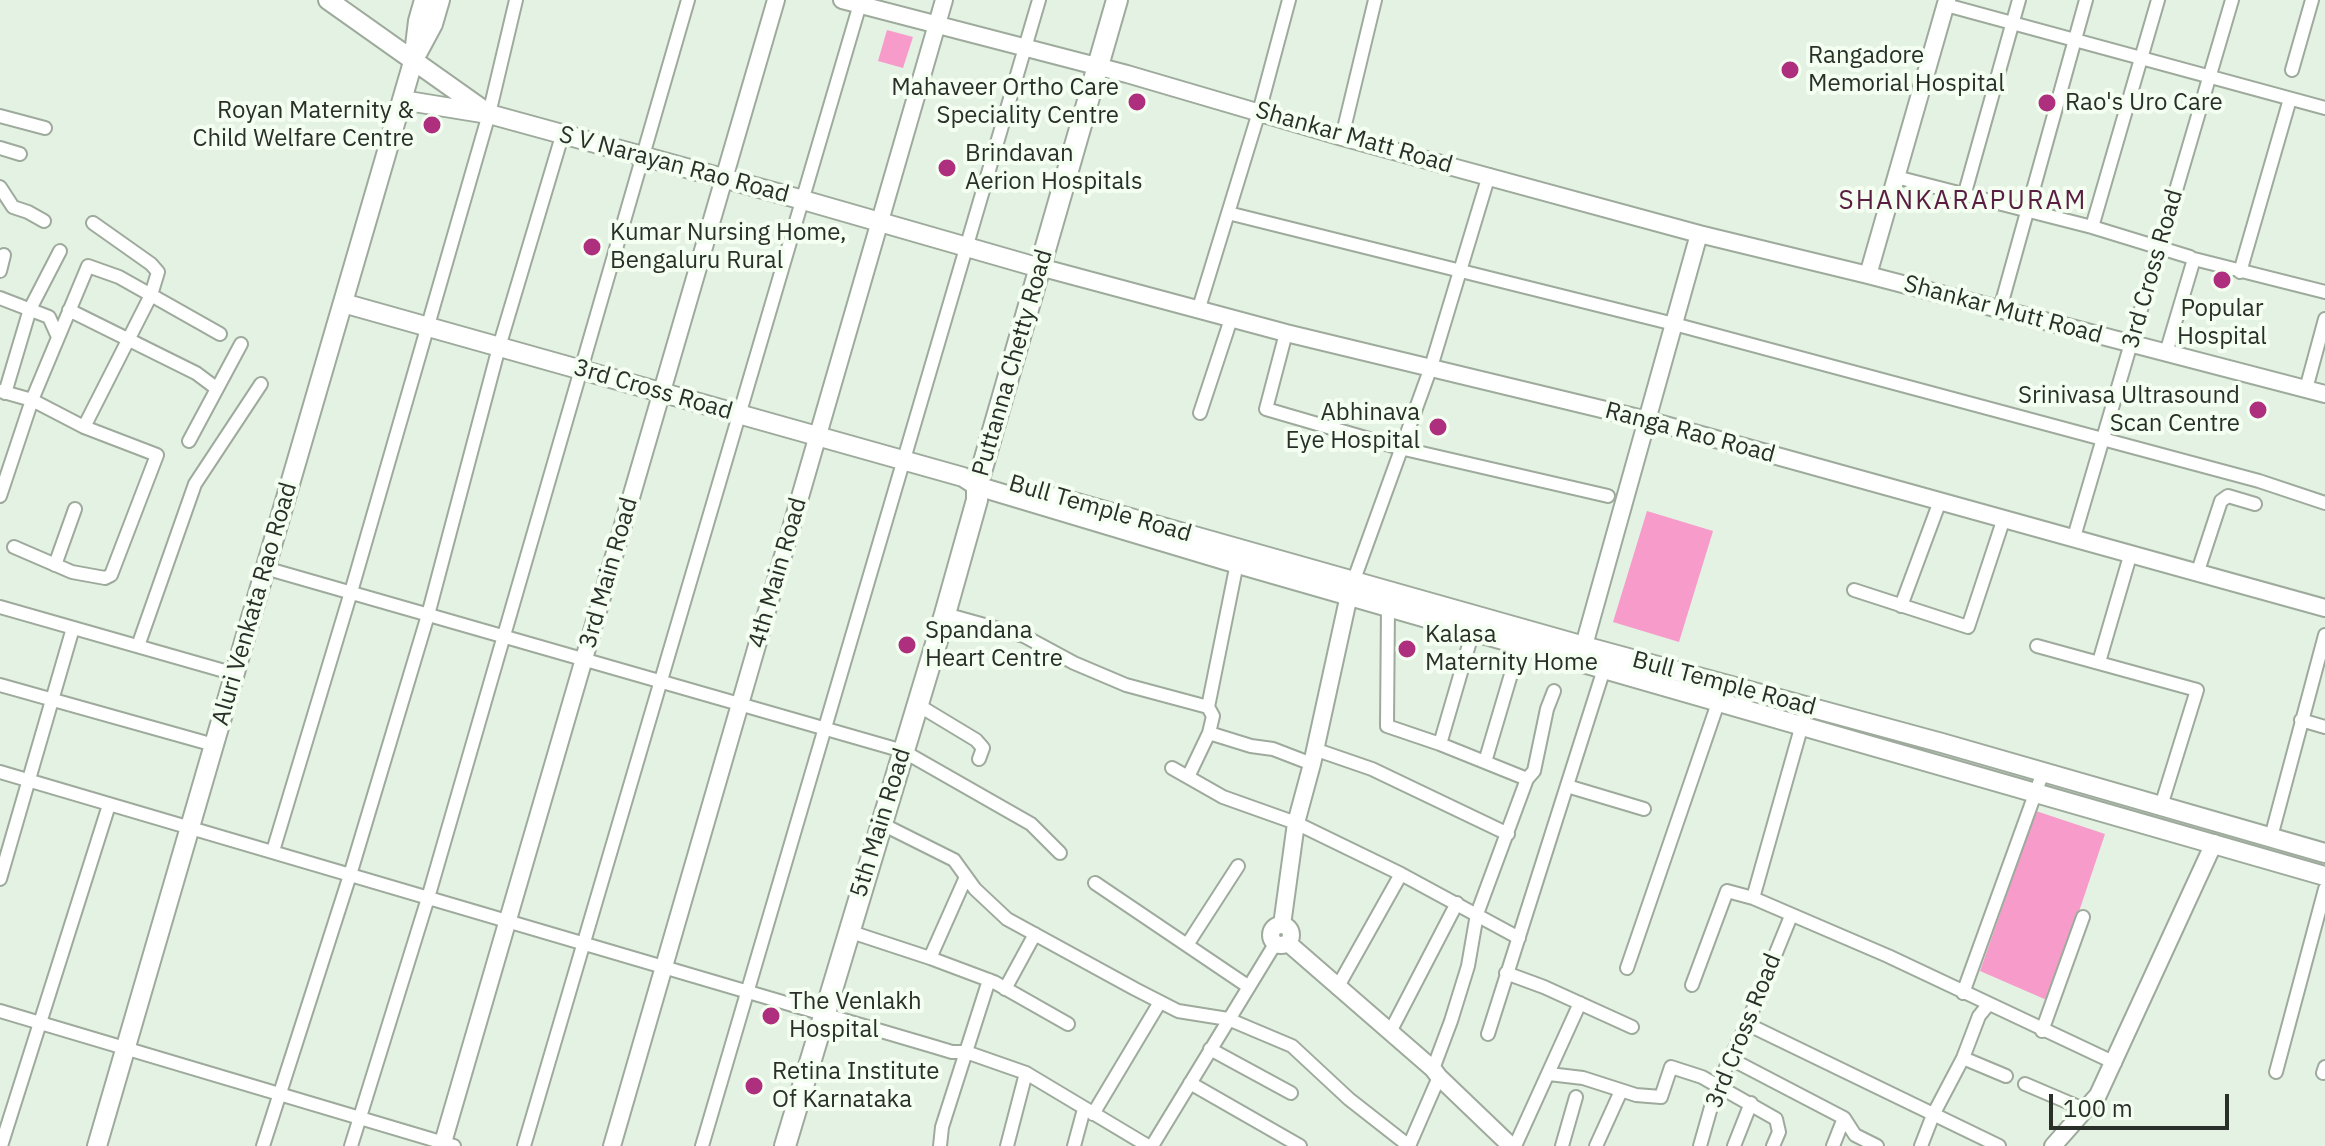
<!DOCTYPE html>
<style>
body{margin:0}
#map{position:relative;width:2325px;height:1146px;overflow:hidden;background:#e4f2e3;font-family:"IBM Plex Sans",sans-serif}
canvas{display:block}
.scale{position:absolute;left:2049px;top:1094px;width:180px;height:36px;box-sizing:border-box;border:4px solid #2a2f29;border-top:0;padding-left:10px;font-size:24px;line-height:28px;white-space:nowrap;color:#2a2f29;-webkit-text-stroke:6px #f4fff2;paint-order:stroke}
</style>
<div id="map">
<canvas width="2325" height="1146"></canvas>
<div class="scale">100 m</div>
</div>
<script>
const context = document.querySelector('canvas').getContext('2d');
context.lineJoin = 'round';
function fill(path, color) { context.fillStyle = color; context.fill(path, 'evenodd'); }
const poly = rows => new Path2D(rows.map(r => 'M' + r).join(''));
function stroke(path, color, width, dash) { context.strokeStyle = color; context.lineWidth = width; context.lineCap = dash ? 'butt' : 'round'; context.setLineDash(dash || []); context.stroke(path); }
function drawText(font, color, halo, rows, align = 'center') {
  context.font = font + ' "IBM Plex Sans",sans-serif'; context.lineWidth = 8; context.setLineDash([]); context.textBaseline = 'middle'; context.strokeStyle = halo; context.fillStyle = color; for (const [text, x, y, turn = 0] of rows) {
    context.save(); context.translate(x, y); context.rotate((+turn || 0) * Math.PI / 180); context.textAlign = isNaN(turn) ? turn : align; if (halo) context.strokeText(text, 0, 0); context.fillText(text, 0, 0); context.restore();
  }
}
fill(poly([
 [887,30,913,37,903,68,878,61],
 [1647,511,1713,531,1679,642,1613,622],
 [2036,811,2105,834,2049,1001,1980,971]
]), '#f79bcb');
const minor = poly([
 [1946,5,2325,108],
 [2292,70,2312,0],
 [0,116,45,128],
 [1342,137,1375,0],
 [0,148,20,154],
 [1896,177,2092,227,2190,257],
 [0,187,13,207,28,212,44,221],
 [1964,196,2019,0],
 [1228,213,1674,324,2259,481,2325,503],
 [93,223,151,264,158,272,151,295,220,334],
 [2092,227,2158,0],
 [0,271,4,255],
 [2240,272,2290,99],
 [0,298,49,317,58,337],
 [2000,309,2086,0],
 [69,310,196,373,216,388],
 [1198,311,1259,112,1289,0],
 [1286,333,1266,409,1400,448,1608,496],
 [2166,353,2194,259,2325,292],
 [2306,389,2325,319],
 [0,391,32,400,84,427,157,455,111,575,105,578,72,572,14,547],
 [5,393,30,309,60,251],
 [1200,413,1231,319],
 [189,441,241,344],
 [0,496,32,400,88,266,119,277,151,295,84,427],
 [2074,537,2232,0],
 [55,565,75,509],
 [265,568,903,751,1031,824,1060,853],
 [2197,574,2221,501,2228,496,2255,504],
 [1352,585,1431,367,1489,175],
 [1854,590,1968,627,2004,518],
 [1388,606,1387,726,1440,744],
 [1901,606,1940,501],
 [0,607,235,674],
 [945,614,1024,636,1074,663,1126,685,1208,707,1213,716,1209,733,1251,746,1273,749,1312,764],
 [1473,631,1440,744,1527,779],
 [138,646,195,484,261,384],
 [2037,646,2197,690,2161,806],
 [2099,662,2130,556],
 [0,685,214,745],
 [918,705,976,740,983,748,979,759],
 [1208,707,1237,563],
 [2301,720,2325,727],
 [1314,749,1372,769,1508,834],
 [1485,762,1520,644],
 [1172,768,1223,797,1296,823,1401,874,1519,938],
 [0,772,932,1046,952,1052,966,1052,1026,1073,1148,1146],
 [1188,777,1209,733],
 [1567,786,1644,809],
 [882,824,954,860,975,889,1007,919,1135,989,1178,1011,1228,1019,1292,1046,1349,1099,1409,1146],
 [2271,837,2325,635],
 [273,851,351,592,489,114,516,0],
 [0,879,73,628],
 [1095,883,1249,987],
 [1753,898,1807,707],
 [848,931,930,958,994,982,1068,1024],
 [1187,945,1238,866],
 [930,958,966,877],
 [1627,968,1719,700],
 [1506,973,1544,987,1632,1027],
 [1692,985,1727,891,1753,898,1888,956,2115,1063],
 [1337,988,1401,874],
 [1005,989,1035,934],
 [1963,993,2043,772],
 [0,1011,454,1146],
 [1747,1024,1999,1146],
 [2042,1031,2083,917],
 [1390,1032,1457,903],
 [1488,1034,1604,669],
 [1210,1049,1291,1093],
 [1729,1058,1844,1118,1855,1135,1877,1146],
 [1963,1058,2006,1076],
 [1433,1069,1451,1021,1468,966,1477,914,1527,779,1534,771,1547,709,1554,691],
 [2276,1072,2325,889],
 [2323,1073,2325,1067],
 [1549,1074,1583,1078,1636,1095,1661,1097,1671,1067,1702,1077,1776,1119,1779,1132,1773,1146],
 [1190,1083,1300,1146],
 [2025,1084,2086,1110],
 [1093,1114,1160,1002],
 [1,1146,109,805],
 [263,1146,350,875,428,615,499,347,562,136],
 [351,1146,428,898,688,0],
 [524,1146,860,4],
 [702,1146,1039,0],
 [940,1146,942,1127,989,980],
 [1007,1146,1026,1073],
 [1074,1146,1084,1109],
 [1152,1146,1275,944],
 [1409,1146,1439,1077],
 [1515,1146,1580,1003],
 [1562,1146,1576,1097],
 [1596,1146,1621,1091],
 [1700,1146,1717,1086,1747,1024,1791,916],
 [1734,1146,1751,1103],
 [1833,1146,1844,1118],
 [1921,1146,1933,1115,1963,1058,1979,1016,1988,1005]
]);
const tertiary = poly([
 [842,0,1127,74,1342,137,1699,234,1868,275,2325,394],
 [1051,270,1286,333,1647,420,2325,608],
 [1868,275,1947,0],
 [1581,656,1699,234],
 '1271 935a10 10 0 1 1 20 0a10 10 0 1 1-20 0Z',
 [1282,925,1296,823,1312,764,1349,595],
 [1288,943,1433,1069,1439,1077,1511,1146],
 [442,1146,776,0],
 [612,1146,944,0],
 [2053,1146,2098,1095,2214,843]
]);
const secondary = poly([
 [328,0,489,114,803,200,1040,268],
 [418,52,433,24,440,0],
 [402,100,482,113],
 [343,303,963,477,977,486,1224,560,2325,876],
 [1056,497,1584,646,1942,743,2325,853],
 [97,1146,413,62,418,21,424,0]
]);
const primary = poly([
 [785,1146,945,614,977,500,977,486,1117,0]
]);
stroke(minor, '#9daa9c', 16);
stroke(tertiary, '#9daa9c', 20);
stroke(secondary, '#9daa9c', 22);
stroke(primary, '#9daa9c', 24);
stroke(minor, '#fff', 12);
stroke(tertiary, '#fff', 16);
stroke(secondary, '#fff', 18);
stroke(primary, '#fff', 20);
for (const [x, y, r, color] of [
 [1790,70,10,"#ae2f7d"],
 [1137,102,10,"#ae2f7d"],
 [2047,103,10,"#ae2f7d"],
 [432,125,10,"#ae2f7d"],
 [947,168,10,"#ae2f7d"],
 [592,247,10,"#ae2f7d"],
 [2222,280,10,"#ae2f7d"],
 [2258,410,10,"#ae2f7d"],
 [1438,427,10,"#ae2f7d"],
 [907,645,10,"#ae2f7d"],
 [1407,649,10,"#ae2f7d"],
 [771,1016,10,"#ae2f7d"],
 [754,1086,10,"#ae2f7d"]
]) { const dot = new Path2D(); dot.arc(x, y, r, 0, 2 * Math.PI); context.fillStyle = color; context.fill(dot); stroke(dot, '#f4fff2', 3); }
drawText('24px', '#2a2f29', '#f4fff2', [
 ["Rangadore",1808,56],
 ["Memorial Hospital",1808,84],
 ["Mahaveer Ortho Care",1119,88,"right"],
 ["Speciality Centre",1119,116,"right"],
 ["Rao's Uro Care",2065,103],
 ["Royan Maternity &",414,111,"right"],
 ["Child Welfare Centre",414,139,"right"],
 ["Brindavan",965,154],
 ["Aerion Hospitals",965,182],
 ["Kumar Nursing Home,",610,233],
 ["Bengaluru Rural",610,261],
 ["Popular",2222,309,"center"],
 ["Hospital",2222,337,"center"],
 ["Srinivasa Ultrasound",2240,396,"right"],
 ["Scan Centre",2240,424,"right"],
 ["Abhinava",1420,413,"right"],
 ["Eye Hospital",1420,441,"right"],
 ["Spandana",925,631],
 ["Heart Centre",925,659],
 ["Kalasa",1425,635],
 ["Maternity Home",1425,663],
 ["The Venlakh",789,1002],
 ["Hospital",789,1030],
 ["Retina Institute",772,1072],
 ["Of Karnataka",772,1100]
], 'left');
drawText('24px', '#2a2f29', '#f4fff2', [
 ["Shankar Matt Road",1354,138,16],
 ["S V Narayan Rao Road",674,165,15],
 ["3rd Cross Road",2153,269,-74],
 ["Shankar Mutt Road",2003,310,15],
 ["Puttanna Chetty Road",1013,363,-74],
 ["3rd Cross Road",653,390,16],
 ["Ranga Rao Road",1690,433,15],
 ["Bull Temple Road",1100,509,16],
 ["3rd Main Road",609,573,-74],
 ["4th Main Road",778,573,-74],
 ["Aluri Venkata Rao Road",255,604,-74],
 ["Bull Temple Road",1724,684,15],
 ["5th Main Road",881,823,-73],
 ["3rd Cross Road",1744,1031,-68]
]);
context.letterSpacing = '2px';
drawText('26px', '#5b1e42', '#f4fff2', [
 ["SHANKARAPURAM",1963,201]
]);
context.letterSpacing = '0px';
</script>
